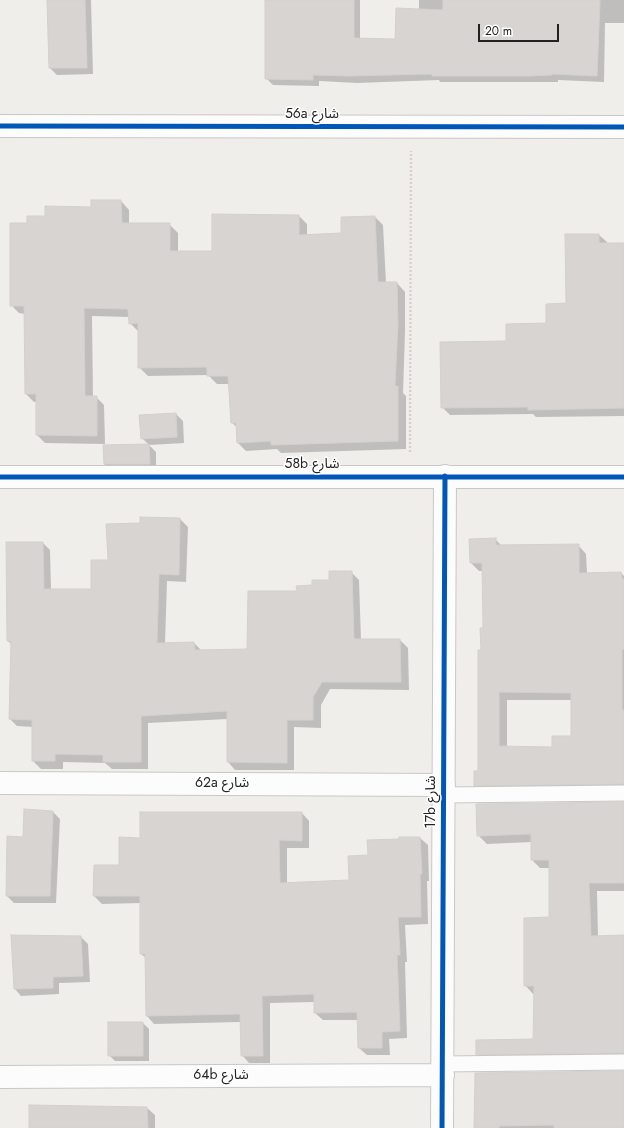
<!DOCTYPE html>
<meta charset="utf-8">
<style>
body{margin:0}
#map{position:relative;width:624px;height:1128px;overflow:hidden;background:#f0eeeb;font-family:Jost,sans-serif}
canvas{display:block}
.scale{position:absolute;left:478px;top:24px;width:81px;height:18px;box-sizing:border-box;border:2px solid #222;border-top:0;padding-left:5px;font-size:12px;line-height:14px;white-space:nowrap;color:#222;-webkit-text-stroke:3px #fff;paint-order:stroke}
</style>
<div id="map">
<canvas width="624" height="1128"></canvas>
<div class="scale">20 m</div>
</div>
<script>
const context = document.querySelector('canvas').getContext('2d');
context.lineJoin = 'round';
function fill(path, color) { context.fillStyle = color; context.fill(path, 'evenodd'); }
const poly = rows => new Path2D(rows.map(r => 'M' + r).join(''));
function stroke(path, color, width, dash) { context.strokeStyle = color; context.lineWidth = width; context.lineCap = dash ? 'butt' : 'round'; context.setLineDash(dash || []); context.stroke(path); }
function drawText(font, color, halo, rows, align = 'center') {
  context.font = font + ' Jost,"Noto Sans Arabic",sans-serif'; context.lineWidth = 3; context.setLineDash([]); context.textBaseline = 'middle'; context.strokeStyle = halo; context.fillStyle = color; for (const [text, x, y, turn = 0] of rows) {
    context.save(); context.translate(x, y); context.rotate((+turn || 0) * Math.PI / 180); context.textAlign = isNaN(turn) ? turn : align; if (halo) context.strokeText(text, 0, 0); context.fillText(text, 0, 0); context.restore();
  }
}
fill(poly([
 [48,0,91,0,93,74,57,75,50,68],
 [266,0,360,0,360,39,396,40,419,10,419,0,624,0,624,23,605,23,604,82,558,80,558,82,440,82,439,80,357,83,319,81,319,86,273,85,266,78],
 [121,201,129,210,129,224,169,224,178,233,178,252,213,252,299,216,307,224,307,235,342,234,375,217,383,225,386,283,397,283,405,292,405,332,403,393,406,396,406,449,281,453,277,449,246,451,238,443,237,427,232,423,230,384,217,384,208,375,148,376,139,367,139,332,130,323,129,317,92,316,93,397,96,397,104,405,105,444,45,443,37,435,37,402,34,402,26,394,25,314,19,313,11,305,28,224,46,217],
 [599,235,607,242,607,244,624,244,624,416,536,417,533,414,450,415,442,407,507,342,547,324,567,304],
 [176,414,183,421,184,443,149,445,156,452,156,471,112,471,104,464,104,446,149,445,142,438],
 [180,519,188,527,186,582,167,581,165,644,194,643,202,651,248,650,298,592,351,572,359,580,361,640,400,640,408,648,409,690,330,689,321,705,321,728,294,727,294,770,235,770,228,762,228,719,148,723,148,769,112,769,105,763,63,762,63,769,41,769,33,761,33,727,17,726,10,719,12,645,8,641,43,543,50,550,51,590,92,590,109,561,141,524],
 [495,539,502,546,578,545,586,554,587,573,621,573,624,576,624,792,484,794,475,785,479,772,482,651,484,629,484,571,479,571,471,563],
 [507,700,572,700,572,737,553,748,507,747],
 [624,803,624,891,597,891,598,937,624,936,624,1061,485,1063,477,1054,534,1040,535,994,533,994,525,985,550,918,550,868,540,868,532,860,532,842,487,844,478,835],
 [53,812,60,819,56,903,14,903,7,896,8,837,24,838],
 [302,813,309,821,309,848,287,848,287,883,350,881,369,856,420,838,428,845,429,881,427,881,428,924,405,925,407,962,405,962,407,1038,389,1039,390,1055,367,1055,359,1048,359,1020,323,1020,315,1013,315,1002,270,1003,270,1063,249,1063,242,1055,241,1022,154,1024,147,1016,146,958,141,954,141,903,102,904,94,896,120,866,141,839],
 [81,937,88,944,90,982,59,983,59,994,21,996,15,989],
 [143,1023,149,1029,149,1061,115,1061,109,1055],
 [624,1072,624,1128,475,1128],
 [147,1108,155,1115,155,1128,30,1128]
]), '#0003');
const building = poly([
 [47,0,85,0,87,68,49,68,47,0],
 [265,0,354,0,354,38,395,39,396,8,443,10,443,0,600,0,597,76,552,74,552,75,529,76,432,76,432,74,349,76,313,75,313,80,265,79,265,0],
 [91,200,121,200,122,223,170,223,170,251,212,251,212,214,299,215,299,235,341,233,341,217,375,216,378,282,397,282,398,323,395,386,398,386,398,441,271,445,271,441,237,443,236,423,231,423,228,376,207,376,207,367,138,368,138,323,129,324,128,309,84,308,85,396,97,396,97,436,36,435,36,394,25,394,24,306,10,306,10,223,27,223,27,216,45,216,45,206,91,207,91,200],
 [565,234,599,234,599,243,624,243,624,408,528,410,528,407,441,408,440,342,506,341,506,324,546,323,546,304,566,303,565,234],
 [176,413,177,437,141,439,139,415,176,413],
 [149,444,150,464,104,464,103,445,149,444],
 [140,517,180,518,179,575,159,574,157,643,194,642,195,650,247,649,248,591,297,591,296,586,312,585,312,580,329,580,329,571,352,571,354,639,400,639,401,682,322,682,313,697,313,720,287,720,287,763,227,762,227,711,141,716,141,762,103,762,103,755,55,754,55,761,32,761,32,720,9,719,11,641,7,641,6,542,43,542,44,589,91,589,91,560,108,560,106,524,140,523,140,517],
 [496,538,496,545,579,544,579,573,621,572,622,579,624,579,624,649,622,649,622,710,624,710,624,784,474,786,474,771,478,771,478,650,481,650,480,628,483,628,482,563,470,563,469,539,496,538],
 [499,692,571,693,571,736,552,736,552,747,499,746,499,692],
 [624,802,624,883,589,883,591,936,624,935,624,1053,476,1055,476,1040,533,1039,534,986,524,986,524,918,549,917,549,860,531,860,531,834,477,836,476,804,624,802],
 [24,809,53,811,50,896,6,896,7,836,23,837,24,809],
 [140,812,302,812,302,841,279,840,280,883,349,880,348,856,368,855,367,840,399,839,399,837,420,837,422,874,420,874,421,917,398,917,400,955,397,955,400,1031,382,1032,382,1048,358,1048,357,1012,314,1013,314,994,262,996,263,1056,241,1056,240,1014,146,1016,145,954,140,954,140,896,93,896,94,865,119,865,119,837,140,838,140,812],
 [11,935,81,936,83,976,53,977,53,988,14,989,11,935],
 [108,1022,143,1022,143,1056,108,1056,108,1022],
 [624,1071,624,1128,554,1128,554,1125,499,1126,499,1128,474,1128,475,1073,624,1071],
 [29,1105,147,1107,148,1128,29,1128,29,1105]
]);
fill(building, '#d7d4d2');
stroke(building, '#d3d0cc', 1);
const service = poly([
 [444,795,624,793],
 [442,1064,624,1062]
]);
const minor = poly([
 [0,126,624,127],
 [0,477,624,477],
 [0,783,444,785],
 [0,1077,443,1075],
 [442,1128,445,476]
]);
stroke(service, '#c9c8c7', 17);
stroke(minor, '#c9c8c7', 24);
stroke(poly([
 [410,452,411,151]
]), '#dccecd', 2.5, [2, 2]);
stroke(service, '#fdfcfc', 15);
stroke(minor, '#fdfcfc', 22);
stroke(poly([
 [0,126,624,127],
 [0,477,624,477],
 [442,1128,445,476]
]), '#0057b8', 5);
drawText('14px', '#222', '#fff', [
 ["56a شارع",312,115],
 ["58b شارع",312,465],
 ["62a شارع",222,784],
 ["17b شارع",432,802,-90],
 ["64b شارع",221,1076]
]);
</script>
